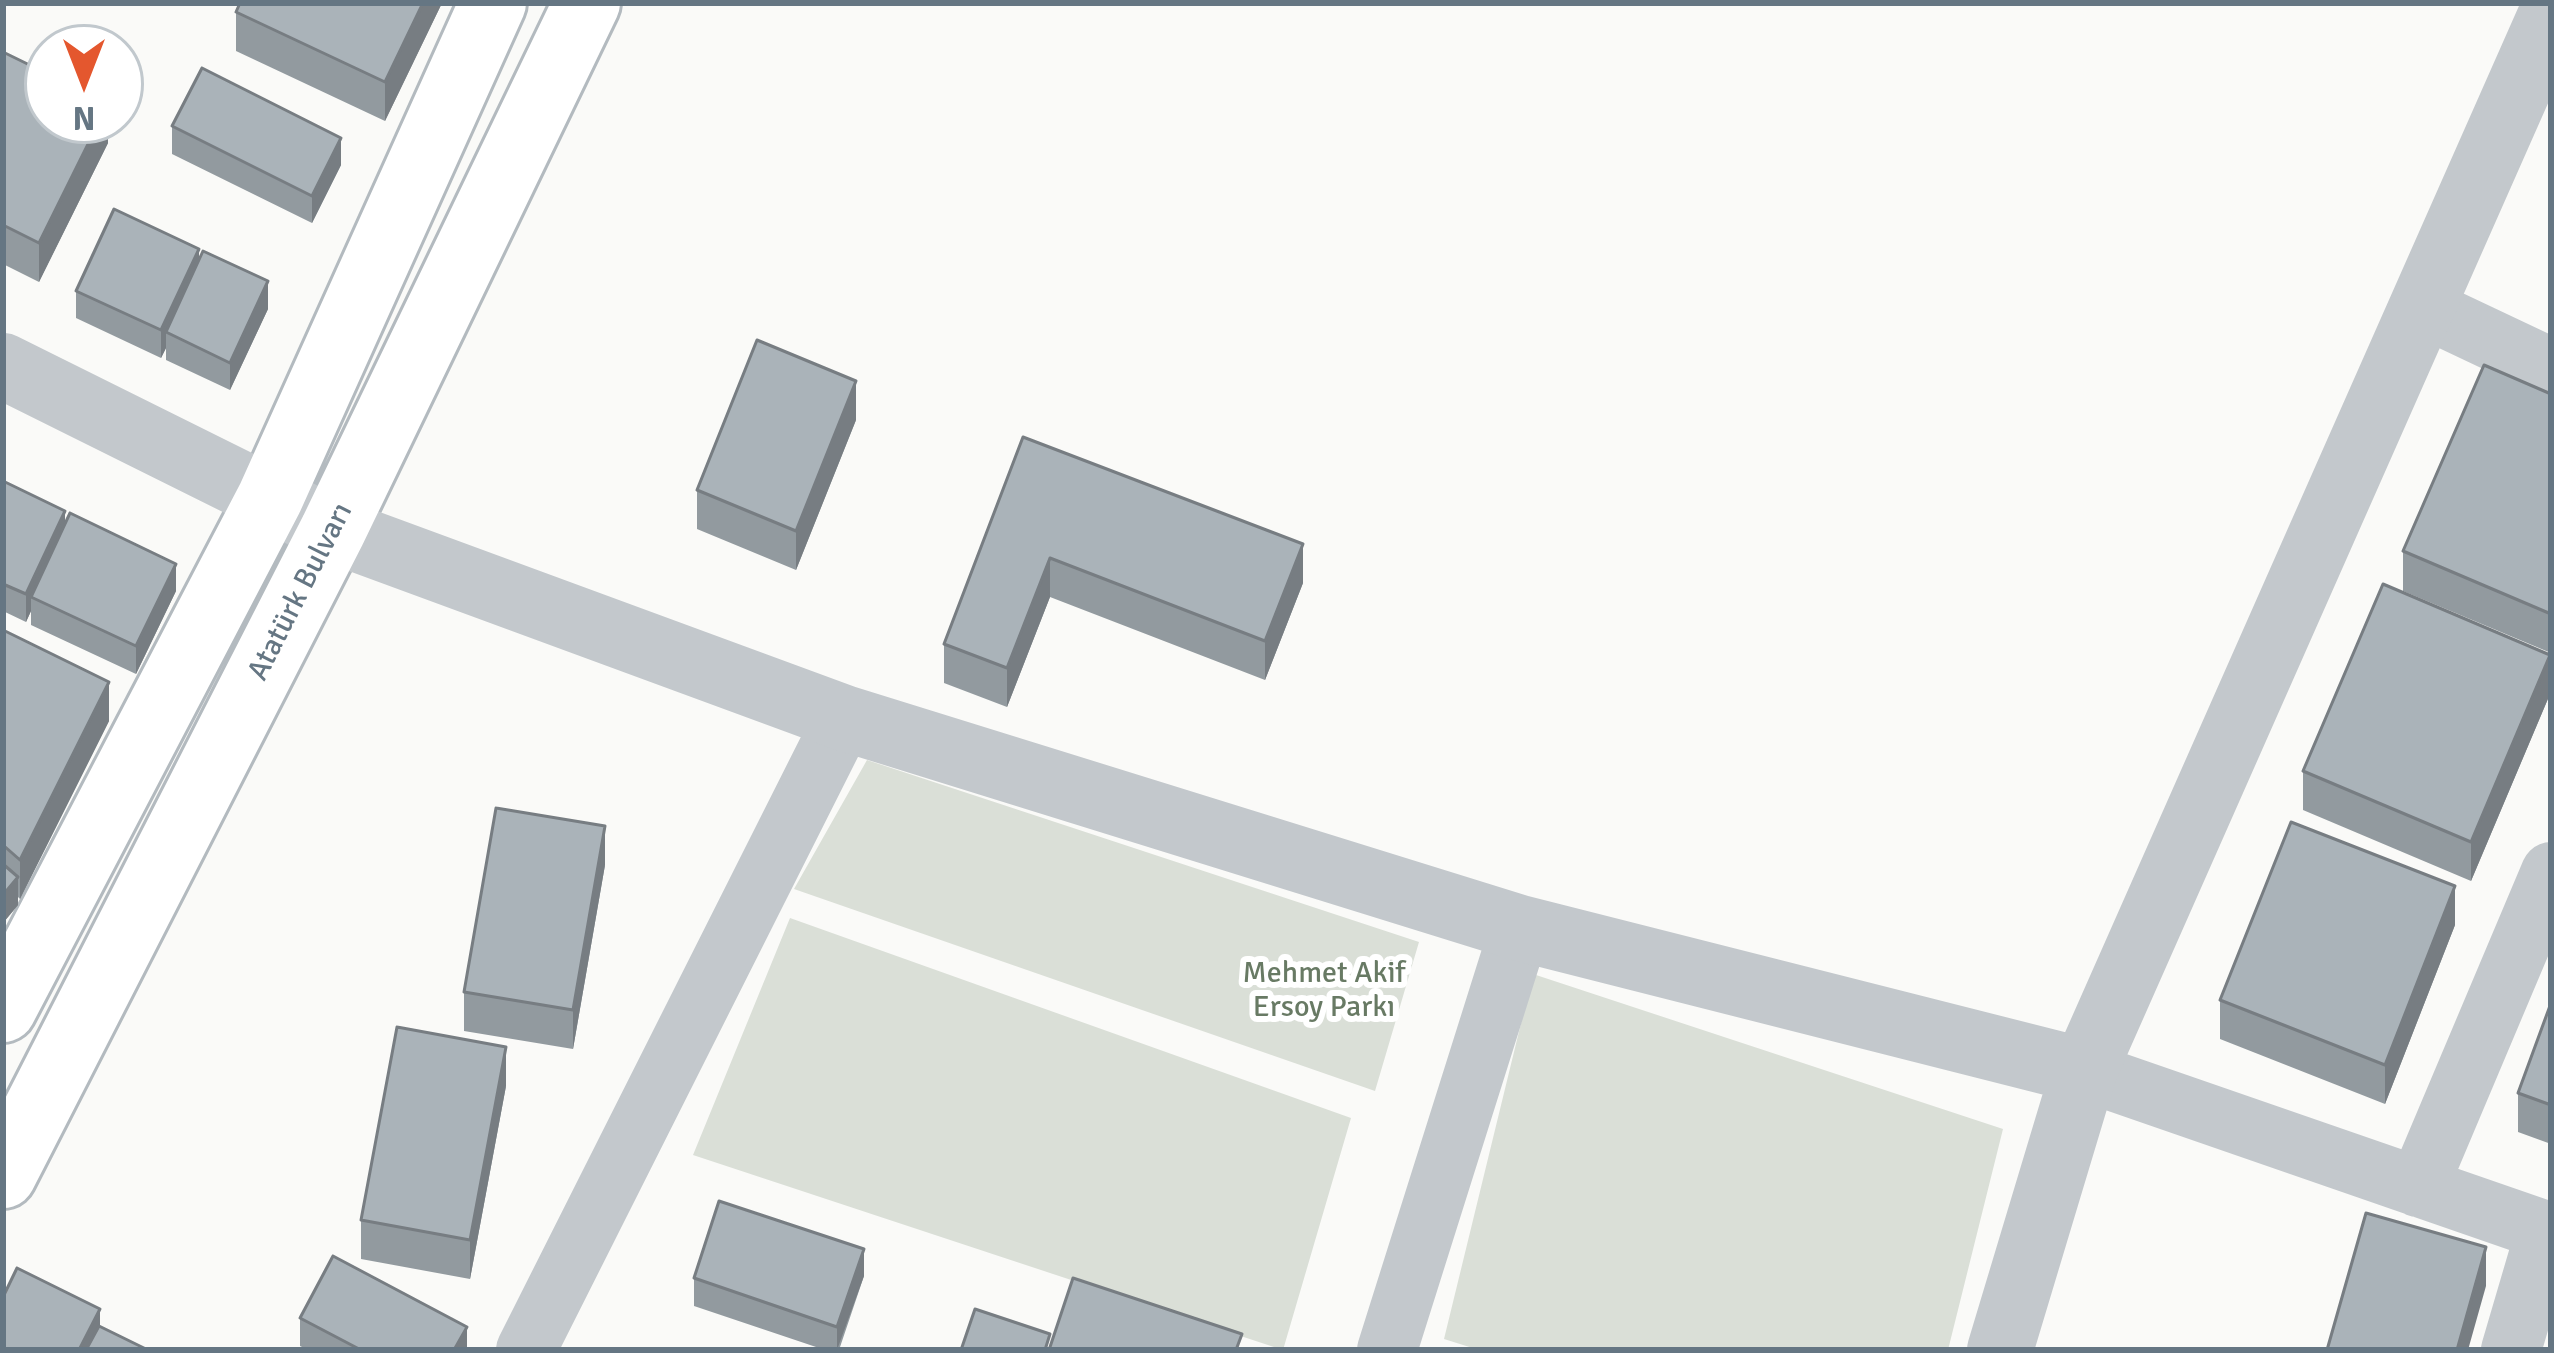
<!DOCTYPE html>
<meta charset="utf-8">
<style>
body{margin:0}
#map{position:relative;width:2554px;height:1353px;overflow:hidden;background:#fafaf8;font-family:Signika,sans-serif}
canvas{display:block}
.frame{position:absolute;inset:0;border:6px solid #657683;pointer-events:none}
.north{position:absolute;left:24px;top:24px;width:120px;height:120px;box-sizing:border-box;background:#fff;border:3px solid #c1c8cd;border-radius:50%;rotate:180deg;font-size:33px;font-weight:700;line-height:48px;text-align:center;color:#657683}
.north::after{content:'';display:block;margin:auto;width:42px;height:54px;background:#e4572e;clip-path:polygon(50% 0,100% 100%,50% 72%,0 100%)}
</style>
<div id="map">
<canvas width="2554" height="1353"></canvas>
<div class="frame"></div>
<div class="north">N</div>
</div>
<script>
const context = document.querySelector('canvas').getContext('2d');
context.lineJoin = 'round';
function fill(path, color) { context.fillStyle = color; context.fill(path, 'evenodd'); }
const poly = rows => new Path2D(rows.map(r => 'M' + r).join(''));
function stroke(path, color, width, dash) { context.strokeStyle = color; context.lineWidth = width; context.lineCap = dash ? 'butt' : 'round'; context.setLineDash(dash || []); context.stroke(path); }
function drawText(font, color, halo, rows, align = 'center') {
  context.font = font + ' Signika,sans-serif'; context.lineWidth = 12; context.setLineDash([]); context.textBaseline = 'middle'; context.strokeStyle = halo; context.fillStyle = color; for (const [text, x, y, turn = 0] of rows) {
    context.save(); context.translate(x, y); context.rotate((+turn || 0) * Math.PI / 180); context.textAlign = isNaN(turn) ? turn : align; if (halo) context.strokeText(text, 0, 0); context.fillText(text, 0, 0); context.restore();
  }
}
fill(poly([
 [867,760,1419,942,1375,1091,794,889],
 [790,918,1351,1118,1283,1350,693,1155],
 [1533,974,2003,1129,1948,1350,1479,1350,1444,1339]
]), '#dadfd7');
const secondary = poly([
 [3,1009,270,498,493,3],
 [3,1175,333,530,587,3]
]);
stroke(secondary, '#b3babf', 72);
stroke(poly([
 [2420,306,2551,368],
 [2084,1071,2546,1231],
 [2418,1187,2551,872],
 [526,1350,844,718],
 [1387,1350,1520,928],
 [2511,1350,2546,1231,2551,1233]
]), '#c3c8cc', 60);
stroke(poly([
 [3,366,333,530,844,718,1520,928,2084,1071],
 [2000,1350,2084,1071,2551,15]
]), '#c3c8cc', 66);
stroke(secondary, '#fff', 66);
fill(poly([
 [240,3,442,3,385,121,236,51,236,12],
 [3,52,108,120,108,143,39,282,3,264],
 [172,126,341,165,312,223,172,154],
 [199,259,268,309,230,390,166,360,166,348,161,358,76,318,76,291],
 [2551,394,2551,653,2403,591,2403,551],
 [856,420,796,570,697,529,697,490],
 [1023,437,1303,583,1265,680,1050,597,1007,707,944,683,944,644],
 [3,481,65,525,176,591,136,674,31,625,31,611,26,622,3,611],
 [3,630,109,721,20,899,18,897,18,905,3,923],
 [2550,694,2471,881,2303,810,2303,771],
 [605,865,573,1049,464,1031,464,992],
 [2455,925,2385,1104,2220,1039,2220,1000],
 [2551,1003,2551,1144,2518,1132,2518,1093],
 [506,1086,470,1279,361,1259,361,1220],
 [864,1276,839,1350,825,1350,694,1306,694,1278],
 [300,1318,467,1350,308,1350,300,1346]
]), '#929a9f');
fill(poly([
 [423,3,442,3,385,121,385,82],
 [100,120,108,120,108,143,39,282,39,243],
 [341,138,341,165,312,223,312,196],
 [199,249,199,276,166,332,166,348,161,358,161,330],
 [268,281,268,309,230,390,230,363],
 [856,381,856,420,796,570,796,531],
 [65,511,65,538,31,597,31,611,26,622,26,594],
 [1303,544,1303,583,1265,680,1265,641],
 [1050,558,1050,597,1007,707,1007,668],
 [176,564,176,591,136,674,136,646],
 [2550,655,2550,694,2471,881,2471,842],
 [109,682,109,721,20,899,20,860],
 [605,826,605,865,573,1049,573,1010],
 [18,877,18,905,3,923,3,895],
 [2455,886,2455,925,2385,1104,2385,1065],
 [506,1047,506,1086,470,1279,470,1240],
 [2486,1247,2486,1286,2468,1350,2457,1350],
 [864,1249,864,1276,837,1350,837,1327],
 [100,1309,100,1336,93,1350,79,1350],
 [467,1327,467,1350,454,1350]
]), '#777d82');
const building = poly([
 [240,3,423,3,385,82,236,12,240,3],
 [3,52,48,74,48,120,100,120,39,243,3,225,3,52],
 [202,68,341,138,312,196,172,126,202,68],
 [114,209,199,249,161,330,76,291,114,209],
 [203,251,268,281,230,363,166,332,203,251],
 [757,340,856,381,796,531,697,490,757,340],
 [2484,365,2551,394,2551,614,2403,551,2484,365],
 [1023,437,1303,544,1265,641,1050,558,1007,668,944,644,1023,437],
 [3,481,65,511,26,594,3,584,3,481],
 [70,513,176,564,136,646,31,597,70,513],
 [2383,584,2550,655,2471,842,2303,771,2383,584],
 [3,630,109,682,20,860,3,845,3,630],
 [496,808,605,826,573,1010,464,992,496,808],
 [2291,822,2455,886,2385,1065,2220,1000,2291,822],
 [3,864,18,877,3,895,3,864],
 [2551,1003,2551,1105,2518,1093,2551,1003],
 [397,1027,506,1047,470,1240,361,1220,397,1027],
 [719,1201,864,1249,837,1327,694,1278,719,1201],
 [2366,1213,2486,1247,2457,1350,2327,1350,2366,1213],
 [333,1256,467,1327,454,1350,361,1350,300,1318,333,1256],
 [17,1268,100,1309,79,1350,3,1350,3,1297,17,1268],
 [1073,1278,1242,1334,1236,1350,1049,1350,1073,1278],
 [975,1309,1050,1334,1045,1350,961,1350,975,1309],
 [99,1326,148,1350,86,1350,99,1326]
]);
fill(building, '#aab3b9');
stroke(building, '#777d82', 3);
drawText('30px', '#657683', '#fff', [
 ["Atatürk Bulvarı",301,592,-63]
]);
drawText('30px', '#687a64', '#fff', [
 ["Mehmet Akif",1324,974],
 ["Ersoy Parkı",1324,1008]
]);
</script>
